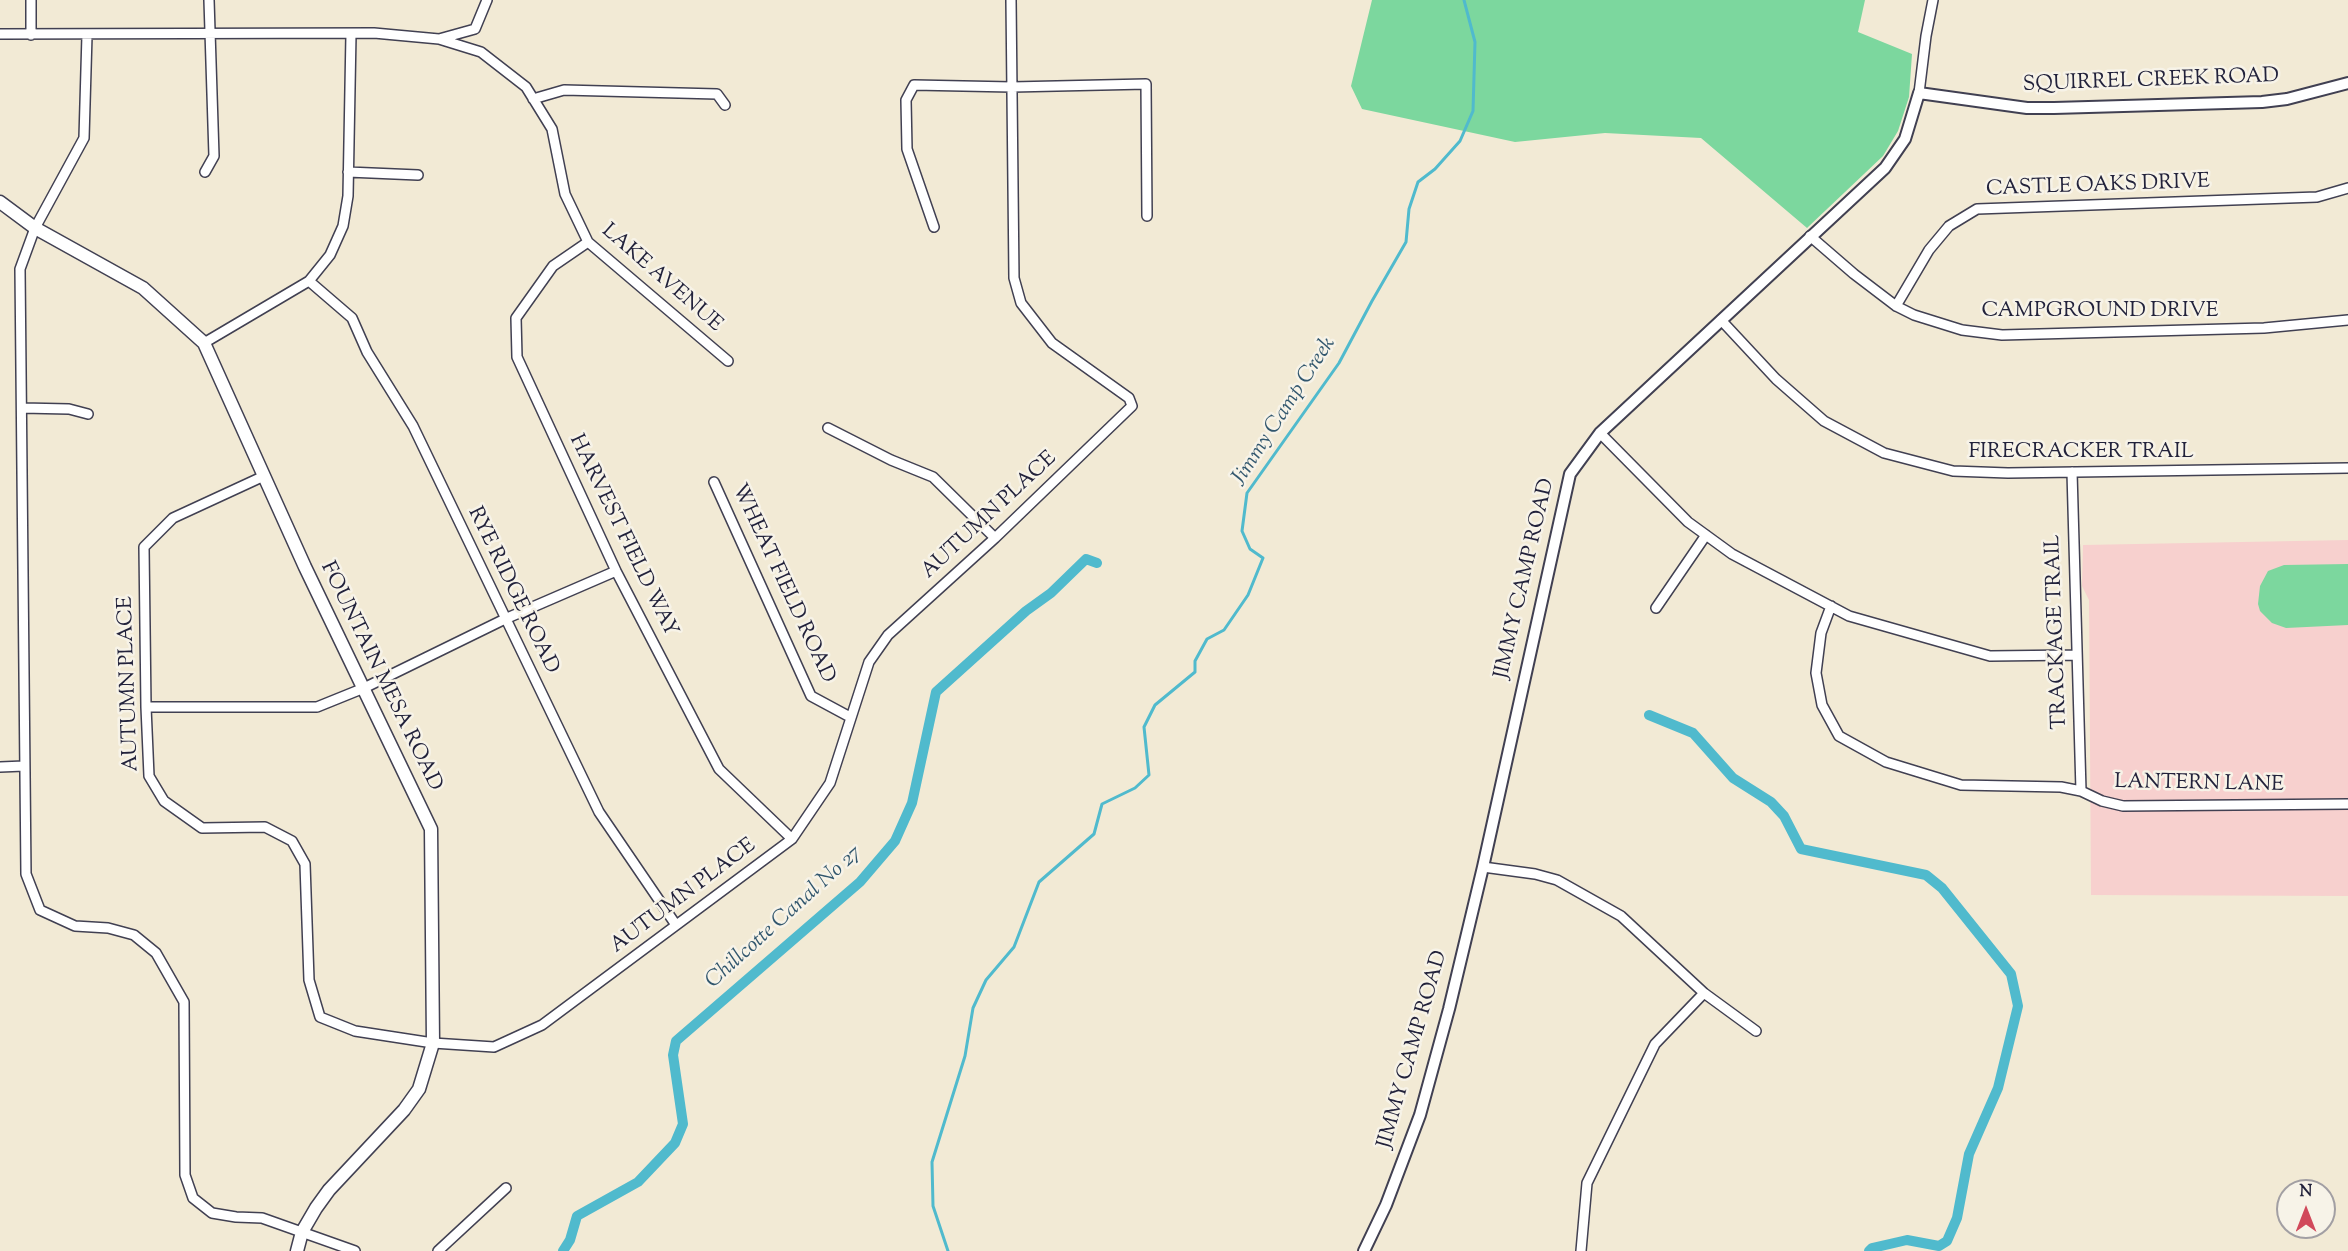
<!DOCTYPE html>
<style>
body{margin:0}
#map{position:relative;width:2348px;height:1251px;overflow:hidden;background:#f2ead5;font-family:"Sorts Mill Goudy",serif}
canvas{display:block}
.north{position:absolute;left:2276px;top:1179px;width:60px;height:60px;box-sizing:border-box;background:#f7f3e8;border:2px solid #a29fa3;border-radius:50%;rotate:0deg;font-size:16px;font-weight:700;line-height:24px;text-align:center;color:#22223b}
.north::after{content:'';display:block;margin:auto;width:21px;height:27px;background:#d1495b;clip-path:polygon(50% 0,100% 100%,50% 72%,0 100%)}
</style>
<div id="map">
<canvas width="2348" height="1251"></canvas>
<div class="north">N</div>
</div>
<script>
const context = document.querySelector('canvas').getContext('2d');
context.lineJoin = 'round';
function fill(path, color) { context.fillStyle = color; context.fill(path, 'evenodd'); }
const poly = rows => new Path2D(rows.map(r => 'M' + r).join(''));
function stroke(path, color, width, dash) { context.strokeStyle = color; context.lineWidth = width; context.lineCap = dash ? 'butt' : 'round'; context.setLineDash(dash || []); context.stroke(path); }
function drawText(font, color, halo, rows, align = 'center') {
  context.font = font + ' "Sorts Mill Goudy",serif'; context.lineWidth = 5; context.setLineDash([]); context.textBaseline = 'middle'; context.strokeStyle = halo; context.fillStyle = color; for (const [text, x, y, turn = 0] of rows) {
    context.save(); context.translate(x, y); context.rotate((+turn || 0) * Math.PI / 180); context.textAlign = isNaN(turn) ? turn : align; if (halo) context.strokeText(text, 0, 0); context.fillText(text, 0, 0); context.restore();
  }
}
fill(poly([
 [2348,540,2348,896,2091,895,2089,600,2082,586,2083,545]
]), '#f7d0ce');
fill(poly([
 [1372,0,1865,0,1858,32,1912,54,1909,97,1898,131,1883,156,1807,228,1701,138,1605,133,1515,142,1362,109,1351,86],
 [2348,564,2348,625,2286,628,2272,623,2260,611,2258,604,2260,586,2268,571,2284,565]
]), '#7cd79e');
stroke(poly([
 [948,1251,933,1206,932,1162,965,1056,973,1008,986,980,1014,947,1039,882,1094,834,1102,804,1135,788,1149,775,1144,727,1155,705,1195,672,1195,661,1207,639,1224,630,1248,595,1263,558,1250,549,1242,531,1247,493,1339,363,1372,301,1406,242,1409,209,1418,182,1435,169,1460,141,1473,111,1475,42,1464,0]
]), '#50bacd', 3);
stroke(poly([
 [1649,715,1693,733,1733,778,1771,802,1784,816,1801,849,1926,875,1942,888,2011,974,2018,1006,1998,1088,1969,1154,1957,1218,1947,1241,1939,1246,1907,1240,1872,1248,1869,1251],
 [563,1251,570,1240,577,1216,638,1182,675,1143,683,1124,673,1055,676,1041,860,882,895,841,912,803,936,692,1026,611,1051,593,1086,559,1097,563]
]), '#50bacd', 10);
const minor = poly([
 [31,0,31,35],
 [0,34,374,33,439,39,481,52,526,87,552,129,565,194,588,242,728,361],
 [87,35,84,138,35,228,20,269,26,874,40,910,75,926,108,928,134,935,156,953,184,1002,185,1175,193,1198,212,1213,236,1217,262,1218,355,1251],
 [439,39,475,29,487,0],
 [1919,93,1926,36,1933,0],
 [533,99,564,90,717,94,725,105],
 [205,172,214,156,209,0],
 [348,172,418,175],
 [934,227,907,149,906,100,914,85,1012,87,1146,84,1147,216],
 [1810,236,1854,274,1896,306,1914,315,1962,330,2002,335,2264,328,2348,320],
 [588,242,553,266,516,318,517,357,616,571,719,769,792,839],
 [309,281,352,318,367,352,413,426,599,812,676,925],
 [1896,306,1929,250,1949,226,1977,209,2317,197,2348,188],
 [1721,320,1776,379,1824,421,1884,453,1953,471,2008,473,2348,468],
 [204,343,309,281,330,255,343,226,348,196,351,34],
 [22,408,69,409,88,414],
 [828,428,891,460,933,477,995,538],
 [1600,433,1688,522,1732,554,1849,616,1990,656,2076,655],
 [2072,472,2081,791],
 [264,476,173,518,144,547,146,707,149,776,164,801,202,828,265,827,292,841,305,864,309,980,320,1017,355,1031,433,1043,494,1047,542,1025,792,839,830,783,869,662,888,635,995,538,1132,406,1129,398,1052,343,1021,303,1014,278,1011,0],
 [714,482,811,696,850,717],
 [1831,606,1821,633,1816,673,1822,705,1839,736,1886,762,1961,785,2061,787,2081,791,2102,801,2123,806,2348,804],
 [1656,608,1706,535],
 [146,707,317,707,364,688,505,619,616,571],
 [0,767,24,766],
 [1483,867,1535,874,1557,880,1621,916,1704,993,1655,1044,1587,1183,1581,1251],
 [1704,993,1756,1031],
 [438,1251,506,1188]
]);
const tertiary = poly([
 [1364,1251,1386,1205,1420,1115,1449,1009,1483,867,1570,474,1600,433,1885,168,1905,139,1919,93,2027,108,2054,108,2262,102,2287,99,2348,83]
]);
const secondary = poly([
 [0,202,35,228,143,288,204,343,305,567,431,829,433,1043,419,1089,404,1110,329,1190,316,1208,302,1232,297,1251]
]);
stroke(minor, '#414052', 12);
stroke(tertiary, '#414052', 14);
stroke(secondary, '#414052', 15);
stroke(minor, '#fff', 9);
stroke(tertiary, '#fff', 10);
stroke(secondary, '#fff', 12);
drawText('21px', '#22223b', '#f7f3e8', [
 ["SQUIRREL CREEK ROAD",2151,82,-2],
 ["CASTLE OAKS DRIVE",2098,187,-2],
 ["LAKE AVENUE",661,279,41],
 ["CAMPGROUND DRIVE",2100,312],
 ["FIRECRACKER TRAIL",2081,453],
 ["AUTUMN PLACE",990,516,-43],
 ["HARVEST FIELD WAY",622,536,64],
 ["JIMMY CAMP ROAD",1526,579,-77],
 ["WHEAT FIELD ROAD",782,584,65],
 ["RYE RIDGE ROAD",512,591,64],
 ["TRACKAGE TRAIL",2058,632,-92],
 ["FOUNTAIN MESA ROAD",380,677,64],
 ["AUTUMN PLACE",130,684,-92],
 ["LANTERN LANE",2199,785,1],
 ["AUTUMN PLACE",684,897,-37],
 ["JIMMY CAMP ROAD",1414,1050,-74]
]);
drawText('italic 22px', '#32576e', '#f7f3e8', [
 ["Jimmy Camp Creek",1285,412,-57],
 ["Chillcotte Canal No 27",785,918,-42]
]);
</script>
